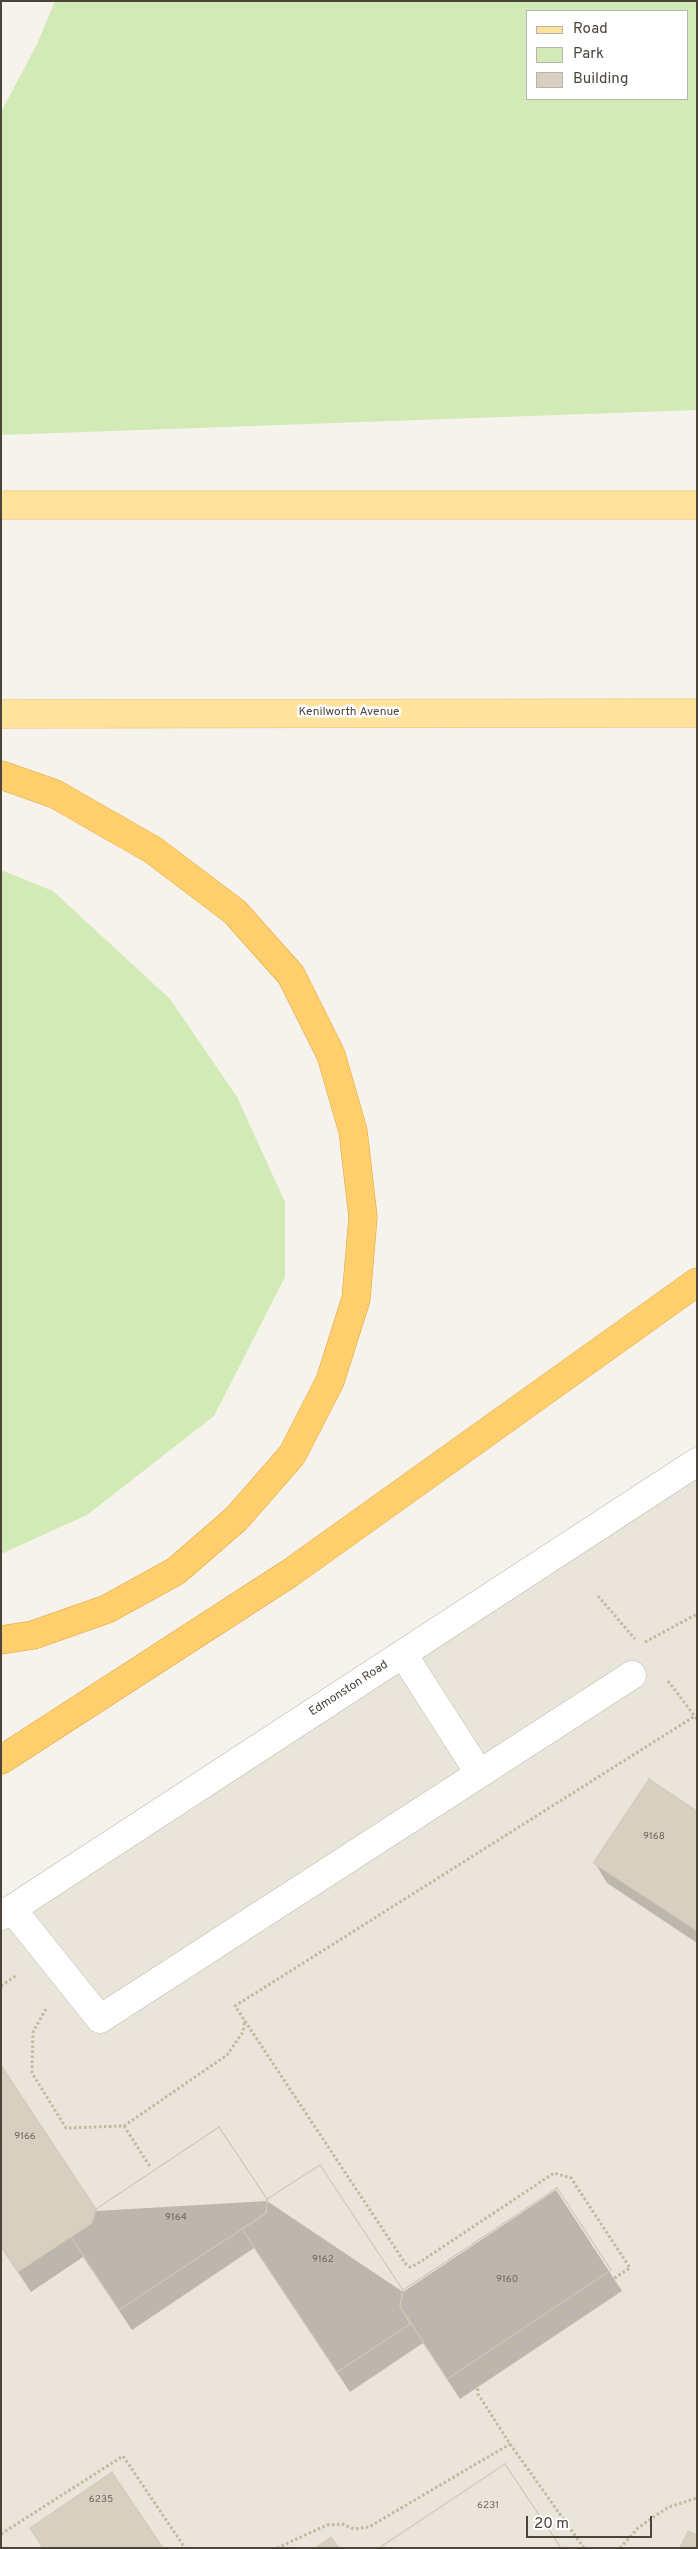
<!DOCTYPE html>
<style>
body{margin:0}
#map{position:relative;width:698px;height:2549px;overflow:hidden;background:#f6f3ec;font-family:Overpass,sans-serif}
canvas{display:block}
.frame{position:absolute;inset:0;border:2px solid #4b4439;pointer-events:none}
.legend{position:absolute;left:526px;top:10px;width:162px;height:90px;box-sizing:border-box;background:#fff;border:1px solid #b7b4b0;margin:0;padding:6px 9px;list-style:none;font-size:15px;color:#4b4439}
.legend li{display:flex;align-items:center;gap:10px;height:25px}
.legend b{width:25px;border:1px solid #b7b4b0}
.scale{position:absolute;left:526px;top:2516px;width:126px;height:22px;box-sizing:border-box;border:2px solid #4b4439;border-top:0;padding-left:6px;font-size:15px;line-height:18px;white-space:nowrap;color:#4b4439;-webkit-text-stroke:4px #fff;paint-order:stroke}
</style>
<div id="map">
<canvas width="698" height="2549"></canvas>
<div class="frame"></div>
<ul class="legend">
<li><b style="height:6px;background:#ffe39c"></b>Road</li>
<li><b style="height:14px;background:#d2eab5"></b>Park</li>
<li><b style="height:14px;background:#d8cfc1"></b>Building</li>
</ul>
<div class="scale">20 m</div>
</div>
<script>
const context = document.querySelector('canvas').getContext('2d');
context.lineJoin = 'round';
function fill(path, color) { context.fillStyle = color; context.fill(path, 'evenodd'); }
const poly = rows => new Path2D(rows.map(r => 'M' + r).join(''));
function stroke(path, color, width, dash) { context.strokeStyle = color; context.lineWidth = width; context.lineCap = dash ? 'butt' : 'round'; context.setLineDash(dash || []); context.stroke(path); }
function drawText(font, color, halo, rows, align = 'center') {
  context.font = font + ' Overpass,sans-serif'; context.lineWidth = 5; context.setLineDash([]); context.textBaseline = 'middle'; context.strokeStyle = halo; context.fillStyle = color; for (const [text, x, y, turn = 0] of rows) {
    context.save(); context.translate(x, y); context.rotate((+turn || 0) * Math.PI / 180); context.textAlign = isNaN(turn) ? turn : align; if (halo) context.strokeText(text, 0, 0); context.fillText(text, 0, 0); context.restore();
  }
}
fill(poly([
 [697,1462,697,2548,1,2548,1,1916]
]), '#eae5da');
fill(poly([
 [55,1,697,1,697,410,1,435,1,112,37,44],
 [527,11,687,11,687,99,527,99],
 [1,870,53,891,170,999,237,1097,285,1202,285,1277,214,1416,87,1515,1,1554]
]), '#d2eab5');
fill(poly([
 [697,1813,697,1943,607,1883,595,1863],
 [1,2068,96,2211,267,2201,403,2292,556,2190,622,2291,460,2399,423,2343,350,2392,254,2248,132,2330,83,2257,31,2292,1,2247]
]), '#0003');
const building = poly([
 [649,1779,697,1811,697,1931,593,1863,649,1779],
 [1,2065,96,2209,92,2223,18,2272,1,2247,1,2065],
 [219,2127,267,2199,266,2213,119,2310,71,2237,92,2223,96,2209,219,2127],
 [219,2127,267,2199,266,2213,119,2310,71,2237,92,2223,96,2209,219,2127],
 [320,2165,403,2290,400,2306,410,2324,337,2372,242,2229,266,2213,267,2199,320,2165],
 [320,2165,403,2290,400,2306,410,2324,337,2372,242,2229,266,2213,267,2199,320,2165],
 [557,2188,611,2270,447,2379,400,2306,403,2290,557,2188],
 [557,2188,611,2270,447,2379,400,2306,403,2290,557,2188],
 [505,2464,561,2548,379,2548,505,2464],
 [505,2464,561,2548,379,2548,505,2464],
 [112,2472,163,2548,43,2548,30,2528,112,2472],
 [688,2531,697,2535,697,2548,680,2548,688,2531],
 [331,2537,339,2548,315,2548,331,2537]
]);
fill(building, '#d8cfc1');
stroke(building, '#d3c7b4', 1);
const minor = poly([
 [403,1654,479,1773],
 [12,1909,100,2019,632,1675],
 [1,1916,697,1462]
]);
const major = poly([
 [1,505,697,505],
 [1,714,697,713]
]);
const highway = poly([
 [1,775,55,794,153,850,235,912,291,975,331,1055,353,1131,363,1217,356,1299,330,1381,292,1455,236,1519,176,1571,107,1609,33,1635,1,1640],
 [1,1760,290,1573,697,1282]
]);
stroke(minor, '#c2bbae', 29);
stroke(major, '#e6c16a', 29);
stroke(highway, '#e0a43c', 29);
stroke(poly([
 [598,1596,635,1639],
 [645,1642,697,1614],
 [668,1681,697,1719],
 [1,1986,17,1975],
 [46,2009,33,2032,32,2073,66,2128,124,2126,227,2055,243,2032,245,2020],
 [124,2126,151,2168],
 [1,2534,123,2456,185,2548],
 [277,2548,327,2525,342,2524,354,2529,369,2527,510,2444],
 [584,2548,510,2444,478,2394,477,2376,486,2362,630,2268,571,2178,554,2173,417,2264,410,2267,405,2263,235,2006,695,1716],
 [620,2548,638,2528,655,2516,669,2507,697,2498]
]), '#c4b79f', 3, [2.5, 2.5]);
stroke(minor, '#fff', 28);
stroke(major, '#ffe39c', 28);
stroke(highway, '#ffcf6e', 28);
drawText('10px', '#6e675b', null, [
 ["9168",654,1837],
 ["9166",25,2137],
 ["9164",176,2218],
 ["9162",323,2260],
 ["9160",507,2280],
 ["6235",101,2500],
 ["6231",488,2506]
]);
drawText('12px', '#4b4439', '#fff', [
 ["Kenilworth Avenue",349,713],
 ["Edmonston Road",349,1689,-33]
]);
</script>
